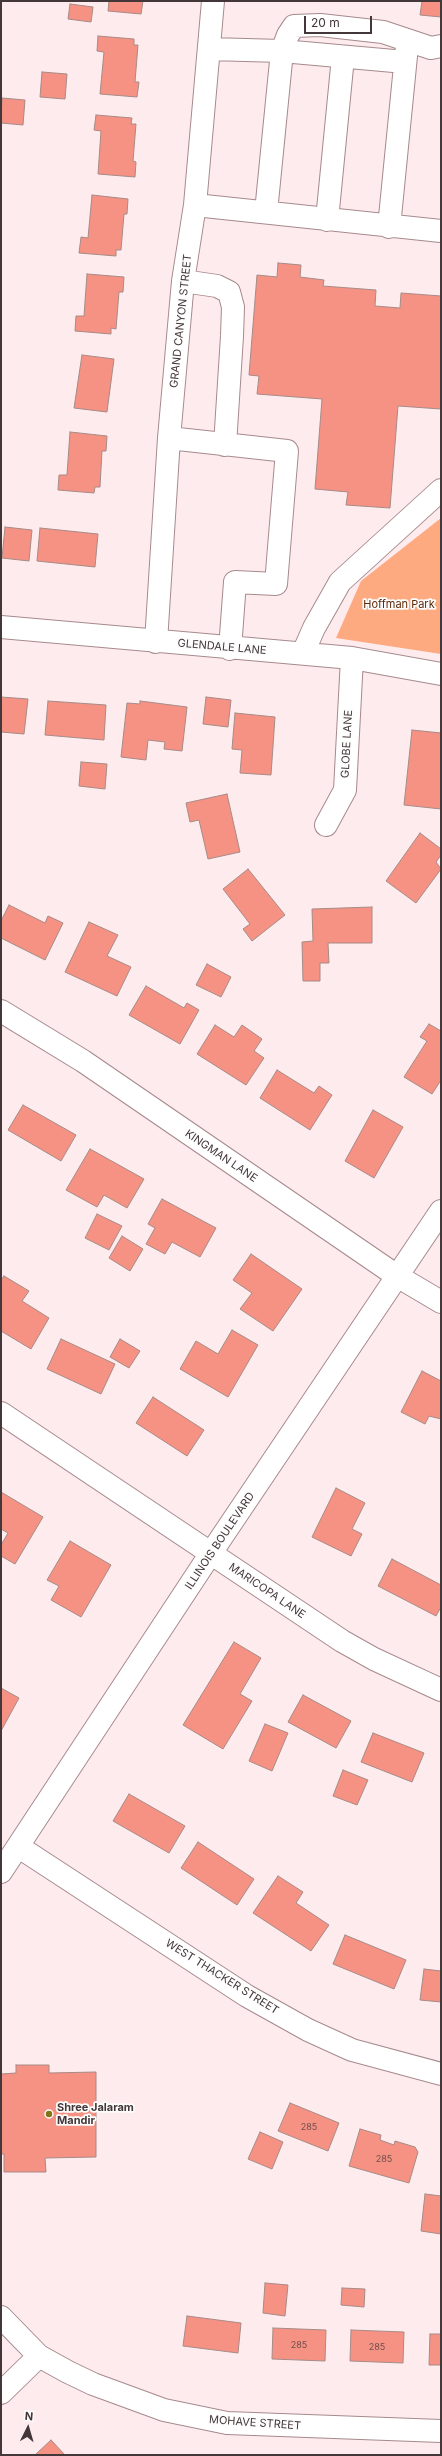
<!DOCTYPE html>
<style>
body{margin:0}
#map{position:relative;width:442px;height:2456px;overflow:hidden;background:#feebed;font-family:Inter,sans-serif}
canvas{display:block}
.frame{position:absolute;inset:0;border:2px solid #433739;pointer-events:none}
.north{position:absolute;left:8px;top:2408px;width:40px;height:40px;-webkit-text-stroke:3px #fdfdfd;paint-order:stroke;rotate:5deg;font-size:11px;font-weight:700;line-height:16px;text-align:center;color:#433739}
.north::after{content:'';display:block;margin:auto;width:14px;height:18px;background:#433739;clip-path:polygon(50% 0,100% 100%,50% 72%,0 100%)}
.scale{position:absolute;left:304px;top:16px;width:68px;height:18px;box-sizing:border-box;border:2px solid #433739;border-top:0;padding-left:5px;font-size:12px;line-height:14px;white-space:nowrap;color:#433739;-webkit-text-stroke:3px #fdfdfd;paint-order:stroke}
</style>
<div id="map">
<canvas width="442" height="2456"></canvas>
<div class="frame"></div>
<div class="north">N</div>
<div class="scale">20 m</div>
</div>
<script>
const context = document.querySelector('canvas').getContext('2d');
context.lineJoin = 'round';
function fill(path, color) { context.fillStyle = color; context.fill(path, 'evenodd'); }
const poly = rows => new Path2D(rows.map(r => 'M' + r).join(''));
function stroke(path, color, width, dash) { context.strokeStyle = color; context.lineWidth = width; context.lineCap = dash ? 'butt' : 'round'; context.setLineDash(dash || []); context.stroke(path); }
function drawText(font, color, halo, rows, align = 'center') {
  context.font = font + ' Inter,sans-serif'; context.lineWidth = 3.5; context.setLineDash([]); context.textBaseline = 'middle'; context.strokeStyle = halo; context.fillStyle = color; for (const [text, x, y, turn = 0] of rows) {
    context.save(); context.translate(x, y); context.rotate((+turn || 0) * Math.PI / 180); context.textAlign = isNaN(turn) ? turn : align; if (halo) context.strokeText(text, 0, 0); context.fillText(text, 0, 0); context.restore();
  }
}
fill(poly([
 [441,518,441,654,336,638,361,581]
]), '#feaa81');
const building = poly([
 [109,1,143,1,141,14,108,11,109,1],
 [422,1,441,1,441,17,420,15,422,1],
 [70,4,93,7,91,22,68,19,70,4],
 [98,36,134,39,134,45,138,45,135,82,139,82,137,97,100,94,104,52,97,51,98,36],
 [42,72,67,74,65,99,40,97,42,72],
 [2,98,25,100,23,125,1,123,2,98],
 [96,115,132,118,131,124,136,124,133,161,136,162,135,177,98,174,101,131,94,130,96,115],
 [92,195,128,199,127,214,124,214,121,250,116,250,116,256,79,253,81,237,88,238,92,195],
 [278,263,301,265,300,277,324,280,323,286,376,290,375,306,400,308,401,293,441,296,441,409,398,406,390,508,346,505,348,492,315,489,322,399,257,394,259,376,249,375,257,275,277,277,278,263],
 [87,274,124,277,123,292,119,292,116,329,111,328,111,334,75,331,76,316,84,316,87,274],
 [82,355,114,359,107,412,74,408,82,355],
 [70,432,107,436,106,451,102,451,100,487,95,487,94,493,58,490,59,475,67,475,70,432],
 [5,527,32,530,29,561,2,558,5,527],
 [40,528,98,534,95,567,37,561,40,528],
 [1,697,28,699,24,734,1,732,1,697],
 [206,697,231,700,228,727,203,724,206,697],
 [48,701,106,705,104,740,45,735,48,701],
 [140,701,187,707,182,751,164,749,165,742,148,740,146,760,121,757,127,703,140,704,140,701],
 [235,713,275,717,271,775,240,773,242,750,232,749,235,713],
 [412,730,441,733,441,809,404,805,412,730],
 [81,762,107,764,105,789,79,786,81,762],
 [227,794,240,852,208,859,199,820,190,822,186,803,227,794],
 [420,833,441,849,441,855,436,862,441,869,416,903,386,881,420,833],
 [248,869,285,915,252,941,243,929,250,924,223,889,248,869],
 [9,905,45,923,48,916,63,923,45,960,1,938,1,921,9,905],
 [372,907,372,943,328,943,329,963,320,963,320,981,303,981,302,942,313,941,312,909,372,907],
 [89,922,118,935,107,956,131,967,117,996,65,972,89,922],
 [207,964,231,977,221,997,196,985,207,964],
 [146,986,184,1008,187,1003,199,1010,180,1044,129,1015,146,986],
 [429,1024,441,1031,441,1080,432,1094,404,1077,427,1041,420,1037,429,1024],
 [215,1025,234,1037,242,1025,262,1039,254,1051,264,1058,246,1085,197,1054,215,1025],
 [277,1070,314,1093,319,1086,332,1095,310,1130,260,1098,277,1070],
 [23,1105,76,1135,61,1161,8,1130,23,1105],
 [373,1110,403,1127,374,1178,345,1161,373,1110],
 [90,1149,144,1179,127,1208,104,1195,97,1207,66,1190,90,1149],
 [162,1199,216,1228,200,1257,172,1242,165,1254,146,1244,155,1228,148,1224,162,1199],
 [97,1214,122,1226,109,1250,85,1238,97,1214],
 [122,1236,143,1249,130,1271,109,1258,122,1236],
 [251,1254,302,1289,273,1331,240,1309,252,1293,233,1280,251,1254],
 [4,1276,29,1291,22,1301,49,1318,31,1349,1,1331,1,1280,4,1276],
 [232,1330,258,1345,228,1397,180,1369,196,1341,218,1354,232,1330],
 [61,1339,115,1364,101,1394,47,1369,61,1339],
 [120,1339,140,1351,129,1368,110,1357,120,1339],
 [422,1371,441,1381,441,1419,429,1416,425,1424,401,1412,422,1371],
 [153,1397,204,1430,187,1456,136,1423,153,1397],
 [336,1488,365,1503,352,1529,362,1534,351,1556,312,1537,336,1488],
 [1,1492,43,1517,15,1564,1,1556,1,1545,8,1533,1,1529,1,1492],
 [70,1541,111,1565,81,1617,51,1600,59,1586,47,1580,70,1541],
 [392,1559,441,1585,441,1607,436,1616,378,1586,392,1559],
 [234,1642,261,1658,240,1694,252,1701,223,1749,183,1725,234,1642],
 [1,1688,19,1698,1,1731,1,1688],
 [303,1695,351,1721,336,1748,288,1722,303,1695],
 [265,1724,288,1733,272,1771,249,1761,265,1724],
 [373,1733,424,1753,412,1782,361,1762,373,1733],
 [343,1770,368,1780,357,1805,333,1796,343,1770],
 [129,1794,185,1826,169,1853,113,1821,129,1794],
 [198,1842,254,1879,237,1905,181,1868,198,1842],
 [278,1876,303,1892,296,1903,329,1925,311,1951,253,1913,278,1876],
 [345,1935,406,1960,394,1989,333,1964,345,1935],
 [424,1969,441,1971,441,2002,420,2000,424,1969],
 [16,2065,49,2065,49,2073,96,2072,96,2157,45,2158,46,2172,4,2172,4,2154,1,2154,1,2074,16,2073,16,2065],
 [290,2103,339,2123,328,2151,278,2131,290,2103],
 [360,2129,381,2135,380,2140,394,2145,395,2141,415,2147,418,2152,409,2183,349,2166,360,2129],
 [260,2132,283,2142,272,2169,248,2159,260,2132],
 [425,2194,441,2196,441,2234,421,2231,425,2194],
 [265,2283,288,2285,285,2316,263,2313,265,2283],
 [342,2288,365,2289,364,2307,341,2305,342,2288],
 [187,2316,241,2323,238,2353,183,2346,187,2316],
 [273,2328,326,2330,325,2361,272,2359,273,2328],
 [351,2330,404,2332,403,2363,350,2361,351,2330],
 [430,2334,441,2334,441,2365,429,2365,430,2334],
 [51,2440,65,2455,35,2455,51,2440]
]);
fill(building, '#f59284');
stroke(building, '#a78a86', 1);
const minor = poly([
 [209,49,282,51,288,35,294,26,320,25,383,32,431,48,441,46],
 [195,205,441,231],
 [266,212,282,51,405,62],
 [327,220,343,57],
 [389,227,407,46],
 [183,281,217,286,229,292,233,307,232,336,225,445],
 [169,438,287,451,276,584,235,582,230,649],
 [1,627,352,658,441,674],
 [156,642,169,438,183,281,195,205,213,1],
 [303,653,314,628,340,582,441,490],
 [326,825,345,790,352,658],
 [1,1011,83,1061,397,1276,441,1302],
 [1,1413,342,1641,374,1659,441,1690],
 [19,1847,247,1996,308,2030,352,2050,441,2074],
 [1,1872,211,1553,441,1211],
 [1,2317,39,2356,68,2372,93,2384,164,2410,227,2423,441,2431],
 [1,2393,39,2356]
]);
stroke(minor, '#a68a8d', 24);
stroke(minor, '#fff', 22);
for (const [x, y, r, color] of [
 [49,2114,4,"#817519"]
]) { const dot = new Path2D(); dot.arc(x, y, r, 0, 2 * Math.PI); context.fillStyle = color; context.fill(dot); stroke(dot, '#fdfdfd', 1.5); }
drawText('9px', '#704e4c', null, [
 ["285",309,2127],
 ["285",384,2159],
 ["285",299,2345],
 ["285",377,2347]
]);
drawText('11px', '#433739', '#fdfdfd', [
 ["GRAND CANYON STREET",181,321,-84],
 ["GLENDALE LANE",222,647,5],
 ["GLOBE LANE",347,744,-87],
 ["KINGMAN LANE",221,1156,34],
 ["ILLINOIS BOULEVARD",220,1541,-56],
 ["MARICOPA LANE",267,1591,34],
 ["WEST THACKER STREET",222,1977,32],
 ["MOHAVE STREET",255,2423,4]
]);
drawText('11px', '#602907', '#fdfdfd', [
 ["Hoffman Park",399,605]
]);
drawText('bold 11px', '#433739', '#fdfdfd', [
 ["Shree Jalaram",57,2108],
 ["Mandir",57,2121]
], 'left');
</script>
